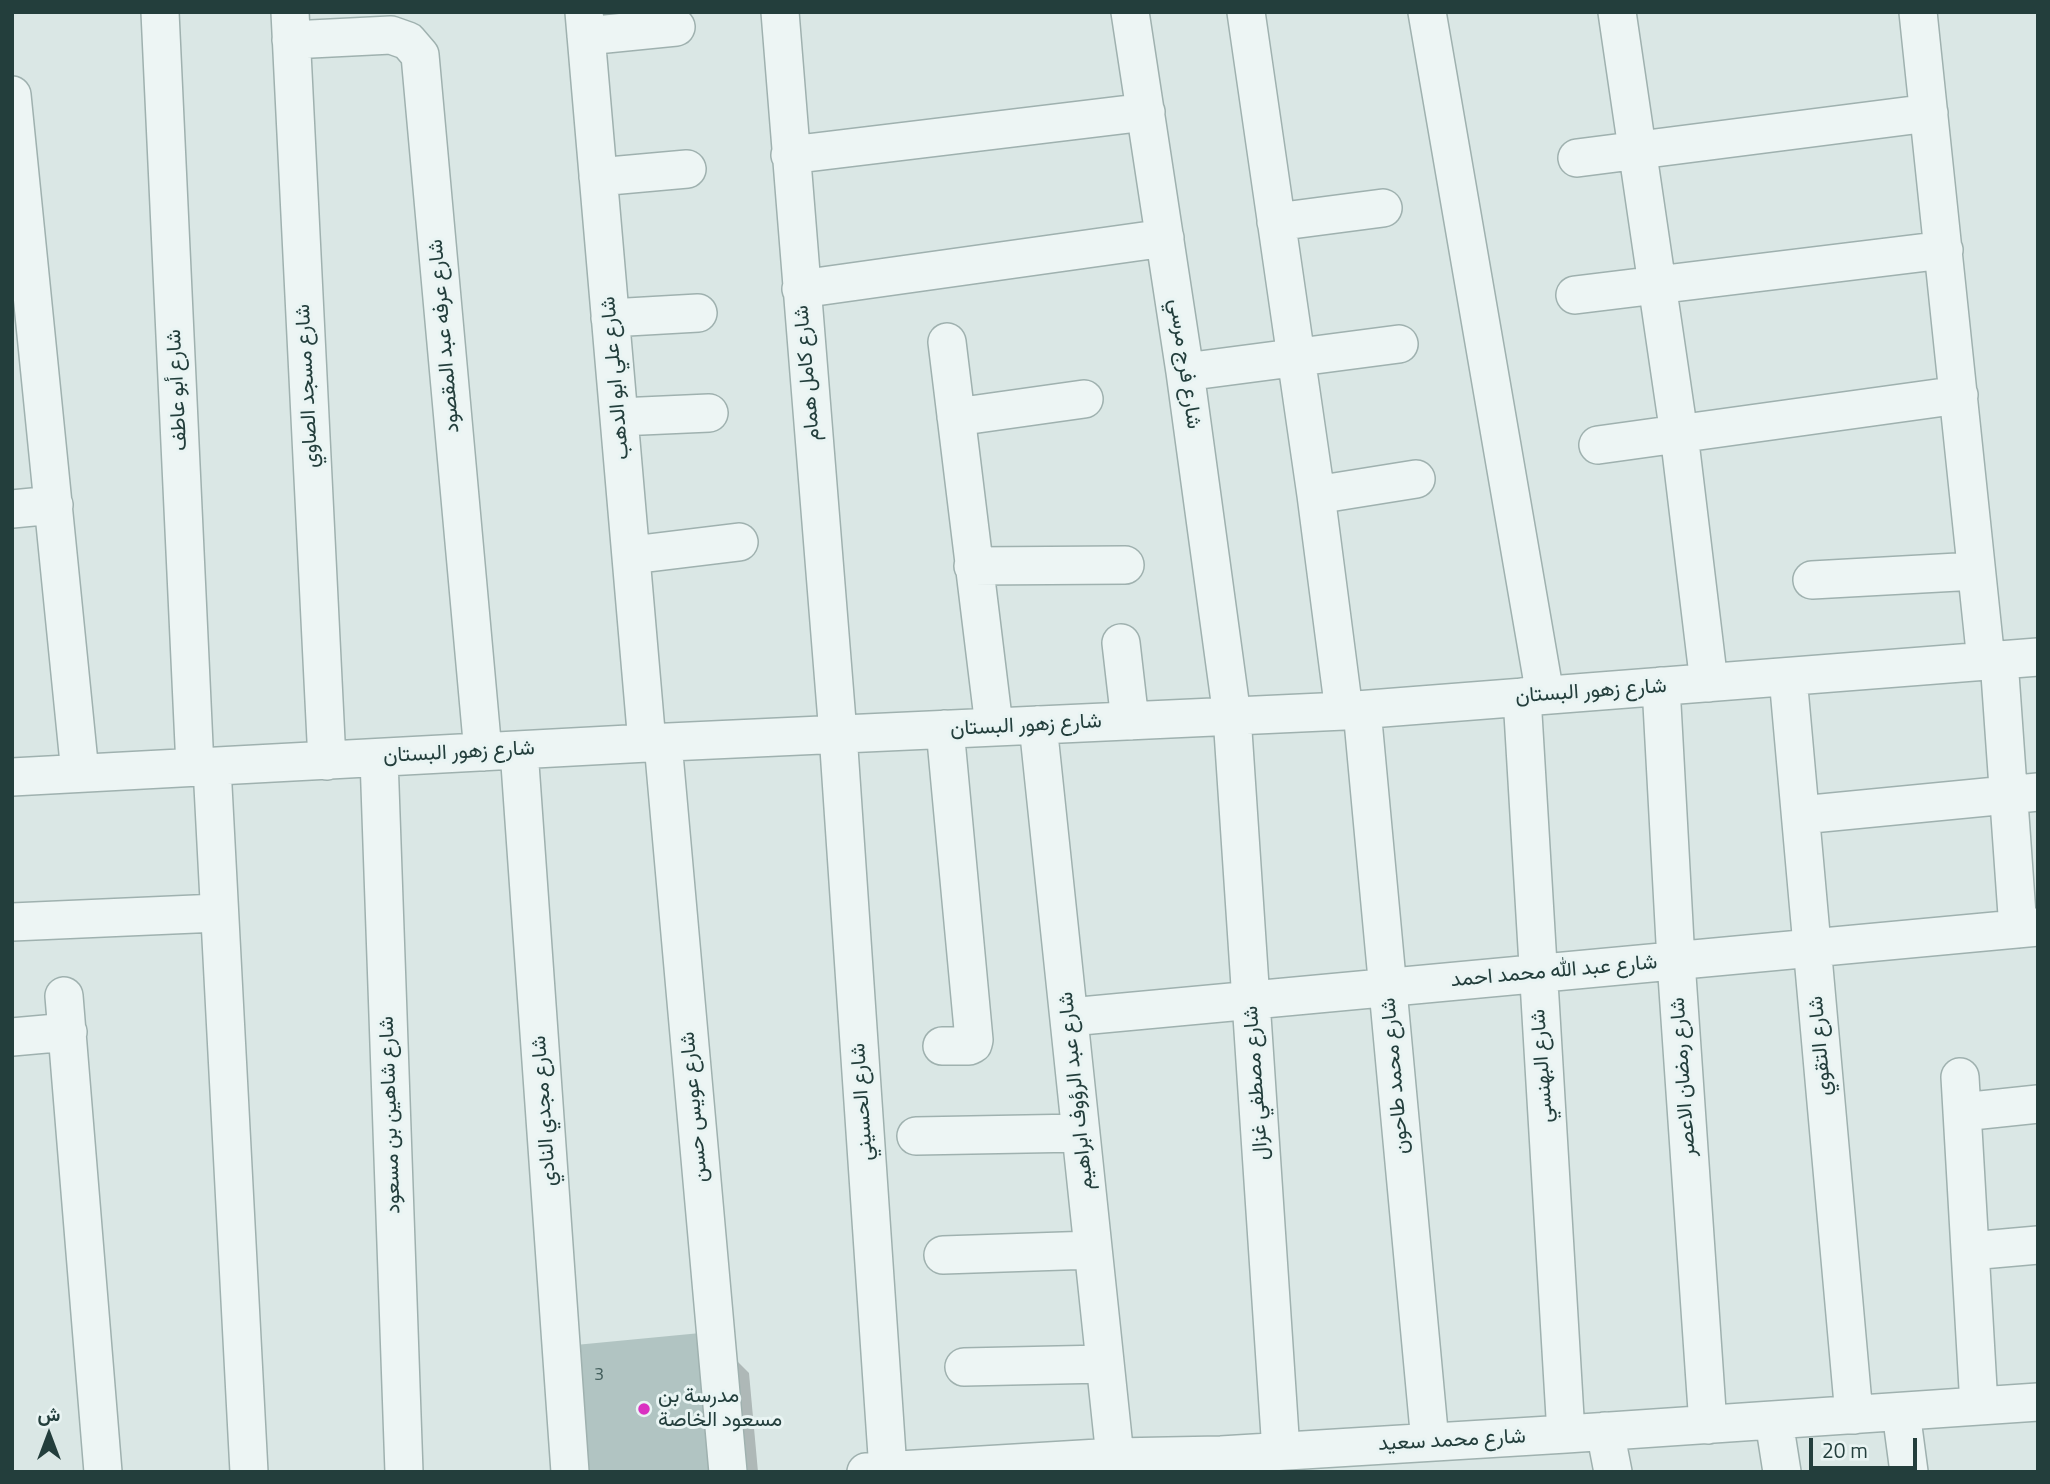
<!DOCTYPE html>
<meta charset="utf-8">
<style>
body{margin:0}
#map{position:relative;width:2050px;height:1484px;overflow:hidden;background:#dae7e5;font-family:"Titillium Web",Vazirmatn,sans-serif}
canvas{display:block}
.frame{position:absolute;inset:0;border:14px solid #233e3c;pointer-events:none}
.north{position:absolute;left:14px;top:1400px;width:70px;height:70px;-webkit-text-stroke:5px #e9f4f3;paint-order:stroke;rotate:0deg;font-size:19px;font-weight:700;line-height:28px;text-align:center;color:#233e3c}
.north::after{content:'';display:block;margin:auto;width:24px;height:32px;background:#233e3c;clip-path:polygon(50% 0,100% 100%,50% 72%,0 100%)}
.scale{position:absolute;left:1809px;top:1438px;width:108px;height:32px;box-sizing:border-box;border:4px solid #233e3c;border-top:0;padding-left:9px;font-size:21px;line-height:24px;white-space:nowrap;color:#233e3c;-webkit-text-stroke:5px #e9f4f3;paint-order:stroke}
</style>
<div id="map">
<canvas width="2050" height="1484"></canvas>
<div class="frame"></div>
<div class="north">ش</div>
<div class="scale">20 m</div>
</div>
<script>
const context = document.querySelector('canvas').getContext('2d');
context.lineJoin = 'round';
function fill(path, color) { context.fillStyle = color; context.fill(path, 'evenodd'); }
const poly = rows => new Path2D(rows.map(r => 'M' + r).join(''));
function stroke(path, color, width, dash) { context.strokeStyle = color; context.lineWidth = width; context.lineCap = dash ? 'butt' : 'round'; context.setLineDash(dash || []); context.stroke(path); }
function drawText(font, color, halo, rows, align = 'center') {
  context.font = font + ' "Titillium Web",Vazirmatn,sans-serif'; context.lineWidth = 6; context.setLineDash([]); context.textBaseline = 'middle'; context.strokeStyle = halo; context.fillStyle = color; for (const [text, x, y, turn = 0] of rows) {
    context.save(); context.translate(x, y); context.rotate((+turn || 0) * Math.PI / 180); context.textAlign = isNaN(turn) ? turn : align; if (halo) context.strokeText(text, 0, 0); context.fillText(text, 0, 0); context.restore();
  }
}
fill(poly([
 [710,1334,749,1373,758,1472,577,1472]
]), '#0003');
fill(poly([
 [711,1332,724,1472,575,1472,565,1346]
]), '#b1c4c2');
const street = poly([
 [160,12,195,767],
 [290,12,327,761],
 [584,12,647,743],
 [780,12,838,734,888,1470],
 [1130,12,1185,372,1232,716,1281,1451],
 [1246,12,1316,495,1344,711],
 [1427,12,1545,695],
 [1617,12,1679,434,1709,683],
 [1918,12,1986,661],
 [586,36,676,27],
 [291,40,391,35,408,41,420,55,483,752],
 [12,95,80,773],
 [790,155,1146,112],
 [1577,158,1929,113],
 [598,177,687,169],
 [1276,222,1383,208],
 [801,289,1165,238],
 [1575,295,1944,250],
 [610,318,698,313],
 [947,342,994,726],
 [1185,372,1399,344],
 [619,417,709,413],
 [956,417,1084,399],
 [1598,445,1959,395],
 [1316,495,1416,479],
 [12,509,54,505],
 [632,555,739,542],
 [973,566,1125,565],
 [1812,580,1976,571],
 [1121,643,1130,721],
 [1999,660,2018,929],
 [1788,677,1854,1415],
 [1661,686,1676,961,1708,1425],
 [1522,697,1566,1434],
 [1362,710,1430,1442],
 [1038,725,1115,1457],
 [663,743,728,1472],
 [519,750,570,1472],
 [379,758,404,1472],
 [212,767,249,1472],
 [12,777,647,743,1344,711,2038,657],
 [1801,815,2038,792],
 [12,922,218,913],
 [64,996,103,1472],
 [1070,1017,2038,927],
 [12,1037,68,1032],
 [942,1046,969,1046,973,1044,974,1040,945,729],
 [1960,1077,1979,1406],
 [1962,1112,2038,1104],
 [916,1136,1081,1133],
 [1970,1251,2038,1245],
 [943,1255,1093,1250],
 [964,1367,1105,1364],
 [1901,1412,1909,1472],
 [1774,1421,1782,1472],
 [1605,1431,1613,1472],
 [866,1472,1115,1457,1221,1455,1566,1434,2038,1402]
]);
stroke(street, '#9fb1af', 40);
stroke(street, '#edf5f4', 37);
for (const [x, y, r, color] of [
 [644,1409,7,"#da31c1"]
]) { const dot = new Path2D(); dot.arc(x, y, r, 0, 2 * Math.PI); context.fillStyle = color; context.fill(dot); stroke(dot, '#e9f4f3', 2.5); }
drawText('18px', '#46605e', null, [
 ["3",599,1376]
]);
drawText('21px', '#233e3c', '#e9f4f3', [
 ["شارع عرفه عبد المقصود",445,336,-95],
 ["شارع فرج مرسي",1184,364,82],
 ["شارع كامل همام",808,373,-95],
 ["شارع علي ابو الدهب",616,378,-95],
 ["شارع مسجد الصاوي",308,386,-93],
 ["شارع أبو عاطف",178,390,-93],
 ["شارع زهور البستان",1591,692,-4],
 ["شارع زهور البستان",1026,726,-3],
 ["شارع زهور البستان",459,753,-3],
 ["شارع عبد الله محمد احمد",1554,972,-5],
 ["شارع التقوي",1821,1046,-95],
 ["شارع البهنسي",1543,1066,-94],
 ["شارع محمد طاحون",1396,1076,-95],
 ["شارع رمضان الاعصر",1684,1077,-94],
 ["شارع مصطفي غزال",1257,1083,-94],
 ["شارع عبد الرؤوف ابراهيم",1077,1091,-96],
 ["شارع الحسيني",863,1102,-94],
 ["شارع عويس حسن",695,1107,-95],
 ["شارع مجدي النادي",545,1111,-94],
 ["شارع شاهين بن مسعود",391,1115,-92],
 ["شارع محمد سعيد",1452,1441,-3]
]);
drawText('21px', '#233e3c', '#e9f4f3', [
 ["مدرسة بن",658,1397],
 ["مسعود الخاصة",658,1421]
], 'left');
</script>
